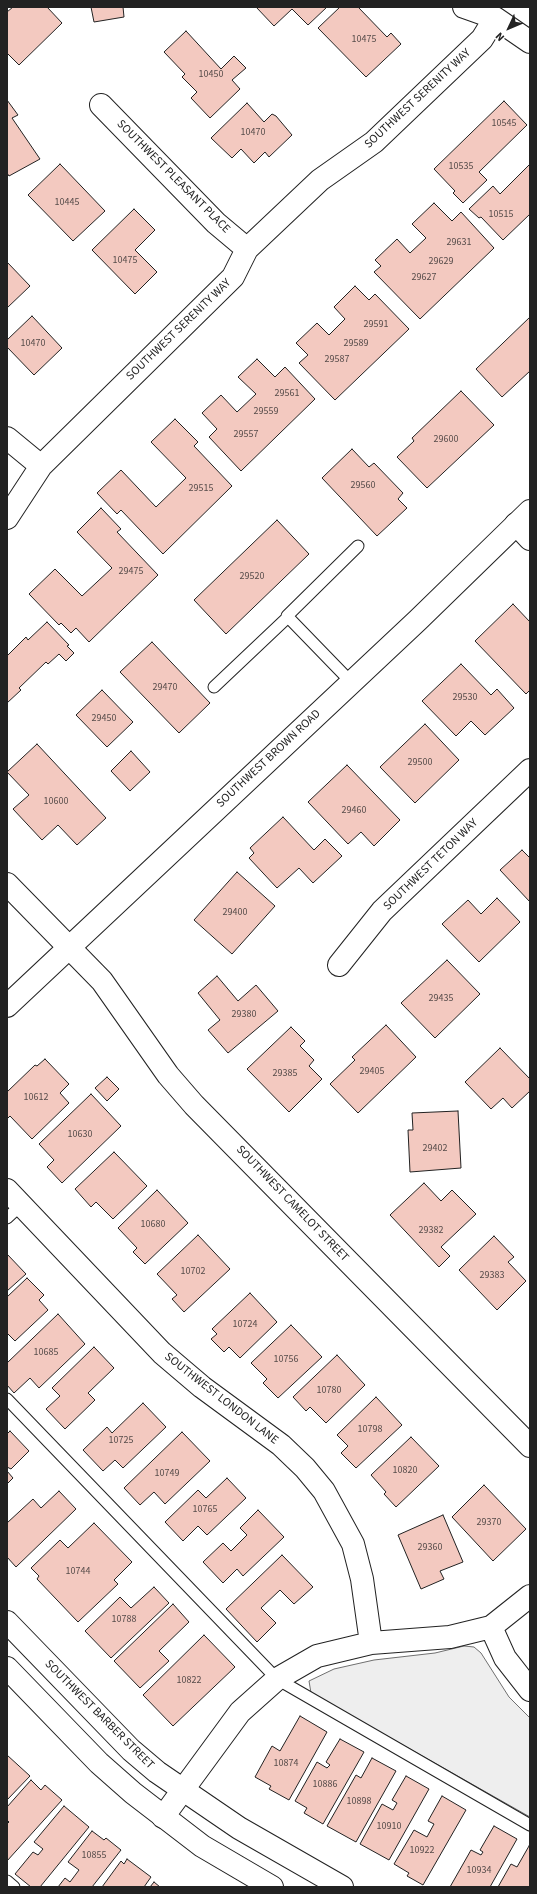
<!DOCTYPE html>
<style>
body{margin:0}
#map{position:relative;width:537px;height:1894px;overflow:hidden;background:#fff;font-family:"Source Sans 3",sans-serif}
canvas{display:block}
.frame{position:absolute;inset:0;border:8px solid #222;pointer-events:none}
.north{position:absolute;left:489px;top:8px;width:40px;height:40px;-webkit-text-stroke:3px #fff;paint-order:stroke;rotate:226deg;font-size:11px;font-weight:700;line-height:16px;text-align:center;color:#222}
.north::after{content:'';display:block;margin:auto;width:14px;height:18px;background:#222;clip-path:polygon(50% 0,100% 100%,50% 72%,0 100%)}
</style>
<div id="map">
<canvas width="537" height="1894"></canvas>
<div class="frame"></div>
<div class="north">N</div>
</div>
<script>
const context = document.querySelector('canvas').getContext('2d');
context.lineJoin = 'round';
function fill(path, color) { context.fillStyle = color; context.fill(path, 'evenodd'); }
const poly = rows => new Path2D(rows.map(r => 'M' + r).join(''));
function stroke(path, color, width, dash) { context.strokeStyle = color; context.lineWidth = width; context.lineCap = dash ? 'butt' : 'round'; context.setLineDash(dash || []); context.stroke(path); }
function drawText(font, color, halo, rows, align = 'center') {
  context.font = font + ' "Source Sans 3",sans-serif'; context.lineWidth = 3; context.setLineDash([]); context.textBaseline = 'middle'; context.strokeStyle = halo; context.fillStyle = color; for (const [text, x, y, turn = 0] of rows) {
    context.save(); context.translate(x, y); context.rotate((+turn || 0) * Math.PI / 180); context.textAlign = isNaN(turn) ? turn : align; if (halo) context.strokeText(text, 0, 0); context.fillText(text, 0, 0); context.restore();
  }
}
const green = poly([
 [464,1646,474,1647,481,1653,509,1697,530,1718,530,1817,311,1693,309,1681,334,1669,374,1660,435,1653,464,1646]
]);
fill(green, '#eee');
stroke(green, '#6f6f6f', 1);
const building = poly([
 [13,7,47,7,62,23,19,65,7,53,7,12,13,7],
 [91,7,123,7,124,17,94,22,91,7],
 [256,7,327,7,308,25,292,9,274,26,256,7],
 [340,7,358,7,387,37,391,33,401,44,366,77,318,28,340,7],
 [186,31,221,69,234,56,246,68,232,80,240,89,210,118,191,98,197,92,182,77,185,74,164,52,186,31],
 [7,100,18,115,12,118,40,159,9,176,7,173,7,100],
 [504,101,527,125,479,172,487,180,463,203,453,193,455,191,434,169,504,101],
 [247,103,264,122,272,114,276,116,292,135,269,157,265,152,254,163,241,149,232,158,211,138,247,103],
 [60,164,105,211,73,241,28,195,60,164],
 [530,164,530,214,503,240,481,217,479,218,469,209,493,186,500,194,530,164],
 [434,203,452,221,461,212,494,248,420,319,374,272,381,266,375,260,397,239,410,253,426,238,412,224,434,203],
 [134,209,155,230,135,250,157,272,135,294,92,250,134,209],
 [7,262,30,286,7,308,7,262],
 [355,286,369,300,375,294,409,329,335,400,299,363,308,355,296,343,317,323,329,335,345,319,334,307,355,286],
 [32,316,62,348,34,375,7,347,7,340,32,316],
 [530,317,530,371,502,397,476,369,530,317],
 [257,359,275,377,285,367,315,399,241,471,209,437,217,429,202,413,221,395,237,412,256,394,238,377,257,359],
 [461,391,494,425,427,488,397,457,414,441,412,438,461,391],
 [175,419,198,442,194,446,232,486,163,554,121,510,117,514,97,493,121,470,156,507,186,478,151,442,175,419],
 [352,449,369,467,374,463,403,493,398,499,407,508,377,536,322,478,352,449],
 [101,508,121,529,117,532,158,575,89,642,76,628,71,633,61,623,59,625,29,594,55,569,82,596,112,568,77,532,101,508],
 [277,520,309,554,226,634,194,600,277,520],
 [513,604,530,622,530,690,526,694,475,641,513,604],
 [47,622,69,645,67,646,74,653,66,661,59,654,48,664,46,662,19,688,21,690,7,703,7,656,26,637,28,640,47,622],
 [152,642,210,703,179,733,120,672,152,642],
 [461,664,491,695,497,689,514,708,485,735,471,721,456,736,422,701,461,664],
 [102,690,133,722,107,747,76,715,102,690],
 [425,724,459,760,415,803,380,767,425,724],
 [37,744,106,818,77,845,58,825,42,840,13,809,29,795,7,772,37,744],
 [131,751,150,772,130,791,111,771,131,751],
 [347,765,400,820,374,846,361,832,348,844,308,802,347,765],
 [283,817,314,850,325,839,342,856,313,883,299,868,277,888,249,858,254,853,250,848,283,817],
 [522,850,530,858,530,902,500,870,522,850],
 [237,872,275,906,232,954,194,920,237,872],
 [497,898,520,922,479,962,442,924,468,900,481,914,497,898],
 [447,960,480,994,435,1038,401,1003,447,960],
 [217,976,238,1001,256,985,278,1011,228,1053,208,1030,220,1020,198,993,217,976],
 [386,1025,416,1057,358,1113,330,1084,355,1060,352,1057,386,1025],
 [291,1027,305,1041,300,1046,314,1060,309,1066,322,1079,289,1112,247,1069,291,1027],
 [500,1048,530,1079,530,1091,512,1108,503,1098,491,1109,465,1082,500,1048],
 [45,1059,69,1084,60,1093,69,1103,32,1139,10,1116,7,1119,7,1092,35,1065,37,1066,45,1059],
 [107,1077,119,1089,107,1101,95,1088,107,1077],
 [91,1094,121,1126,62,1183,47,1167,54,1160,39,1144,91,1094],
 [458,1111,461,1168,410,1172,408,1130,413,1130,412,1113,458,1111],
 [114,1152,147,1186,113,1219,96,1202,91,1207,75,1189,114,1152],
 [424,1183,441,1201,452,1190,476,1214,441,1247,450,1256,439,1267,390,1215,424,1183],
 [157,1190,188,1223,145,1264,133,1252,137,1248,118,1228,157,1190],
 [198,1235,230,1269,184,1312,172,1299,177,1295,157,1274,198,1235],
 [494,1236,514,1257,508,1262,526,1281,497,1310,459,1270,494,1236],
 [7,1254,26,1274,7,1291,7,1254],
 [27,1278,44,1295,39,1300,48,1310,15,1341,7,1333,7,1297,27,1278],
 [250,1293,277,1322,240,1358,229,1347,224,1352,211,1339,217,1334,212,1329,250,1293],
 [58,1314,85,1344,39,1388,30,1378,14,1393,7,1385,7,1363,58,1314],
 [291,1325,322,1357,278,1398,263,1383,267,1379,251,1363,291,1325],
 [94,1347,114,1368,88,1393,95,1400,65,1429,46,1409,60,1396,52,1388,94,1347],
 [337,1355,365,1385,326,1423,310,1407,306,1411,293,1397,337,1355],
 [376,1397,402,1425,356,1468,341,1453,348,1446,337,1435,376,1397],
 [143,1403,166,1427,123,1468,115,1460,103,1471,83,1450,107,1427,112,1433,143,1403],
 [10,1431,29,1451,11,1469,7,1467,7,1434,10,1431],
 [182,1432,210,1461,165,1504,154,1492,140,1505,124,1488,182,1432],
 [411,1437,439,1466,396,1507,384,1494,386,1492,371,1475,411,1437],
 [7,1471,13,1478,7,1484,7,1471],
 [227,1478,246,1498,207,1535,198,1526,183,1541,165,1522,198,1490,206,1498,227,1478],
 [484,1485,526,1529,493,1561,452,1517,484,1485],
 [59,1491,76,1509,16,1567,7,1557,7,1523,33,1499,41,1508,59,1491],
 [258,1510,284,1537,243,1576,237,1569,223,1583,203,1562,223,1543,231,1551,247,1535,240,1528,258,1510],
 [443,1515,463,1562,440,1571,444,1579,421,1589,398,1535,443,1515],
 [94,1523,132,1562,114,1580,118,1584,78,1622,37,1579,39,1576,31,1568,60,1540,68,1548,94,1523],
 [282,1555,313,1587,294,1604,280,1590,261,1608,276,1623,257,1642,226,1609,282,1555],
 [154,1587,169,1603,111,1658,85,1631,120,1597,131,1608,154,1587],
 [173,1604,189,1622,159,1651,169,1661,140,1688,114,1661,173,1604],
 [204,1635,235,1667,173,1726,143,1695,204,1635],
 [300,1716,327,1732,289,1800,269,1789,271,1786,255,1777,272,1746,280,1751,300,1716],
 [340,1739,364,1752,323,1824,304,1813,307,1808,295,1801,317,1762,327,1768,330,1765,326,1762,340,1739],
 [7,1755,30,1776,7,1800,7,1755],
 [372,1758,396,1771,356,1842,327,1826,356,1775,361,1778,372,1758],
 [406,1776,429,1789,389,1860,360,1844,382,1804,393,1810,397,1803,392,1800,406,1776],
 [31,1780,41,1790,45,1785,62,1800,7,1861,7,1824,9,1822,7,1820,7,1807,31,1780],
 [442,1796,466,1810,423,1885,407,1876,409,1873,394,1864,414,1830,427,1837,434,1824,428,1821,442,1796],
 [64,1806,89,1827,40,1887,31,1887,15,1874,33,1852,38,1855,43,1849,34,1842,64,1806],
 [494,1826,517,1839,490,1887,450,1887,471,1850,481,1855,483,1852,480,1850,494,1826],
 [92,1831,104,1840,106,1838,121,1850,92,1887,58,1887,65,1878,70,1882,79,1870,68,1862,92,1831],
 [529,1846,530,1847,530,1887,498,1887,511,1864,517,1867,529,1846],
 [127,1859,151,1877,144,1887,102,1887,121,1861,124,1864,127,1859],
 [154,1882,160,1887,150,1887,154,1882]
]);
fill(building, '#f3c9c0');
stroke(building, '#222', 1);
const service = poly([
 [351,682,287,616,358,546],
 [214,687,288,617],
 [7,1218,21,1205],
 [7,1399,277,1679,530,1825],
 [7,1881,14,1887]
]);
const minor = poly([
 [464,7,495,18,530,42],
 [101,105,216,223,247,249],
 [7,438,41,466],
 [7,518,41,466,233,277,247,249,320,180,374,142,482,39,495,18],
 [516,524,530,539],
 [7,884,102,981,168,1075,194,1105,530,1446],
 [339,965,382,911,530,770],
 [7,1190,162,1353,202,1387,281,1445,305,1468,324,1491,353,1544,362,1579,371,1643],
 [491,1627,505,1658,530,1690],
 [163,1817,240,1712,277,1679,317,1656,371,1643,450,1637,491,1627,530,1596]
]);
const tertiary = poly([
 [7,1006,418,620,530,511],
 [7,1622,131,1750,157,1772,239,1828,342,1887],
 [7,1668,99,1763,133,1793,202,1846,272,1887]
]);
stroke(service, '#222', 13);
stroke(minor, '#222', 24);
stroke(tertiary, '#222', 24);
stroke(service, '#fff', 11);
stroke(minor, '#fff', 22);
stroke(tertiary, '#fff', 22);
drawText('10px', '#564c4a', null, [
 ["10475",364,40],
 ["10450",211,75],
 ["10545",504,124],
 ["10470",253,133],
 ["10535",461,167],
 ["10445",67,203],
 ["10515",501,215],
 ["29631",459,243],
 ["10475",125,261],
 ["29629",441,262],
 ["29627",424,278],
 ["29591",376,325],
 ["10470",33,344],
 ["29589",356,344],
 ["29587",337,360],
 ["29561",287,394],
 ["29559",266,412],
 ["29557",246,435],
 ["29600",446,440],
 ["29560",363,486],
 ["29515",201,489],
 ["29475",131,572],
 ["29520",252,577],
 ["29470",165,688],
 ["29530",465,698],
 ["29450",104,719],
 ["29500",420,763],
 ["10600",56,802],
 ["29460",354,811],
 ["29400",235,913],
 ["29435",441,999],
 ["29380",244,1015],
 ["29405",372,1072],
 ["29385",285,1074],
 ["10612",36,1098],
 ["10630",80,1135],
 ["29402",435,1149],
 ["10680",153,1225],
 ["29382",431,1231],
 ["10702",193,1272],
 ["29383",492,1276],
 ["10724",245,1325],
 ["10685",46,1353],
 ["10756",286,1360],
 ["10780",329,1391],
 ["10798",370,1430],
 ["10725",121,1441],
 ["10820",405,1471],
 ["10749",167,1474],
 ["10765",205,1510],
 ["29370",489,1523],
 ["29360",430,1548],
 ["10744",78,1572],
 ["10788",124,1620],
 ["10822",189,1681],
 ["10874",286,1764],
 ["10886",325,1785],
 ["10898",359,1802],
 ["10910",389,1827],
 ["10922",422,1851],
 ["10855",94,1856],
 ["10934",479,1871]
]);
drawText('12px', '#222', '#fff', [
 ["SOUTHWEST SERENITY WAY",418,99,-43],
 ["SOUTHWEST PLEASANT PLACE",173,177,45],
 ["SOUTHWEST SERENITY WAY",179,330,-44],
 ["SOUTHWEST BROWN ROAD",269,759,-43],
 ["SOUTHWEST TETON WAY",431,865,-44],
 ["SOUTHWEST CAMELOT STREET",292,1204,46],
 ["SOUTHWEST LONDON LANE",221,1399,38],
 ["SOUTHWEST BARBER STREET",99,1715,45]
]);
</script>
